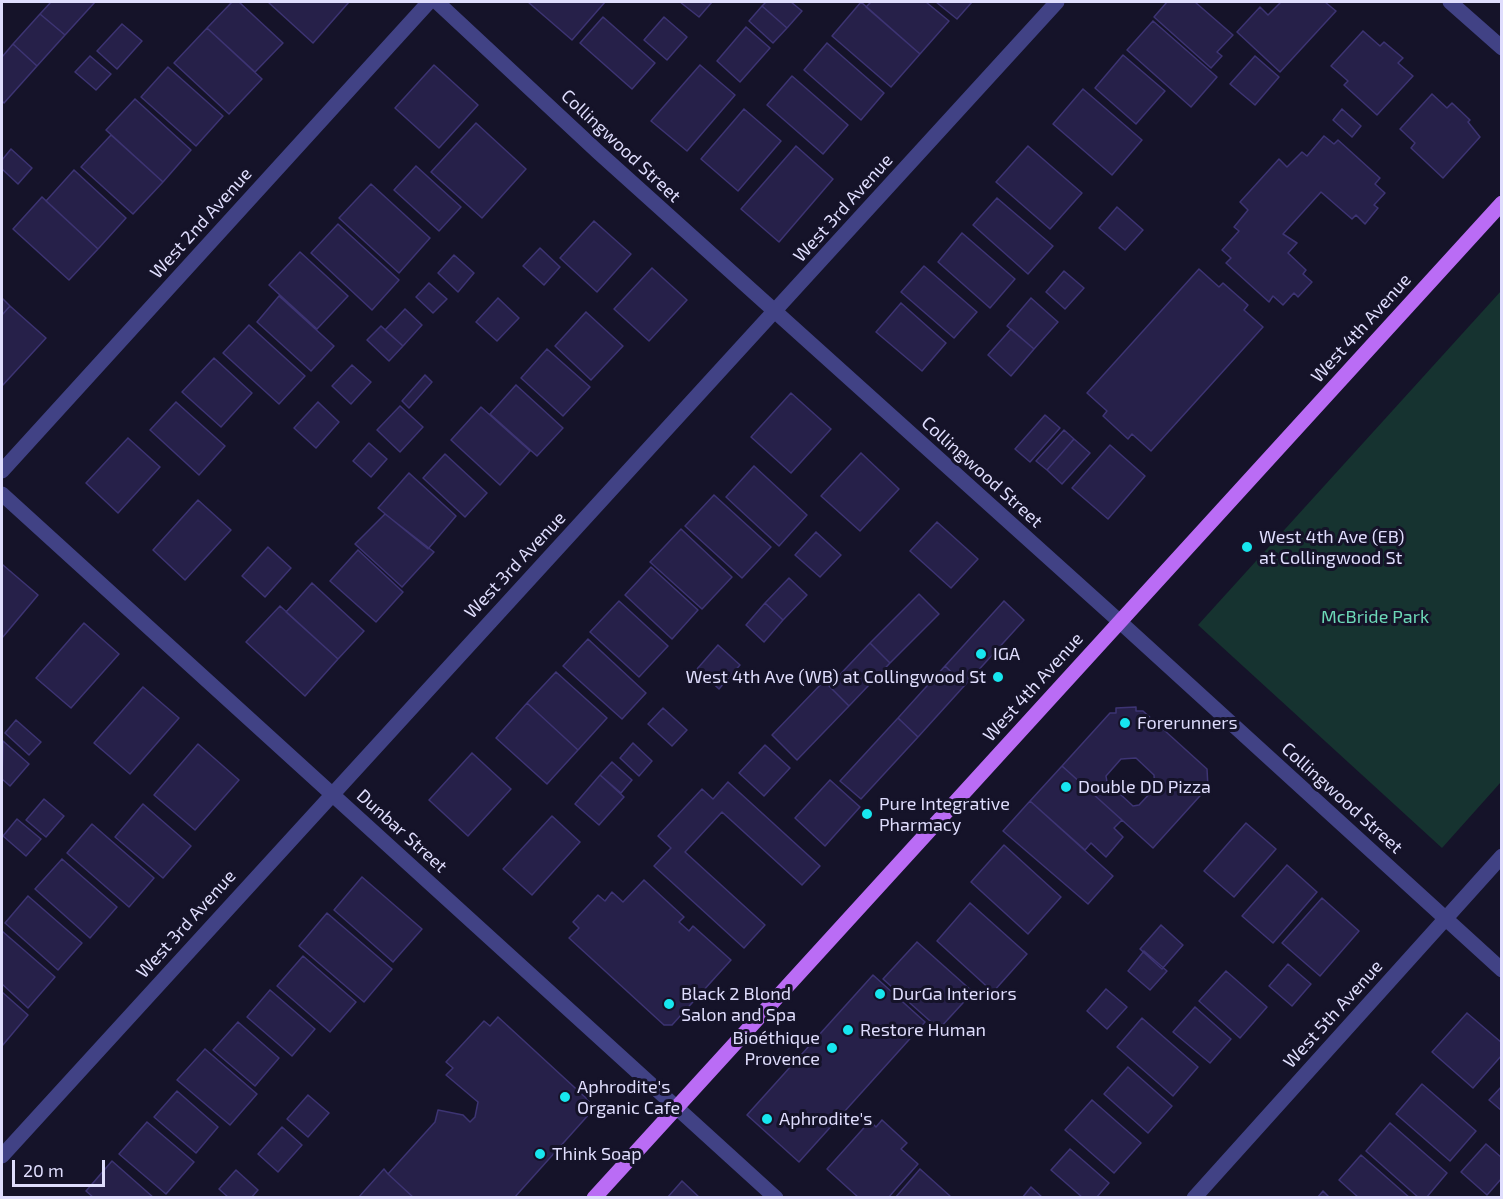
<!DOCTYPE html>
<meta charset="utf-8">
<style>
body{margin:0}
#map{position:relative;width:1503px;height:1199px;overflow:hidden;background:#151329;font-family:"Exo 2",sans-serif}
canvas{display:block}
.frame{position:absolute;inset:0;border:3px solid #dfddfd;pointer-events:none}
.scale{position:absolute;left:12px;top:1160px;width:93px;height:27px;box-sizing:border-box;border:3px solid #dfddfd;border-top:0;padding-left:8px;font-size:18px;line-height:21px;white-space:nowrap;color:#dfddfd;-webkit-text-stroke:4px #151329;paint-order:stroke}
</style>
<div id="map">
<canvas width="1503" height="1199"></canvas>
<div class="frame"></div>
<div class="scale">20 m</div>
</div>
<script>
const context = document.querySelector('canvas').getContext('2d');
context.lineJoin = 'round';
function fill(path, color) { context.fillStyle = color; context.fill(path, 'evenodd'); }
const poly = rows => new Path2D(rows.map(r => 'M' + r).join(''));
function stroke(path, color, width, dash) { context.strokeStyle = color; context.lineWidth = width; context.lineCap = dash ? 'butt' : 'round'; context.setLineDash(dash || []); context.stroke(path); }
function drawText(font, color, halo, rows, align = 'center') {
  context.font = font + ' "Exo 2",sans-serif'; context.lineWidth = 6; context.setLineDash([]); context.textBaseline = 'middle'; context.strokeStyle = halo; context.fillStyle = color; for (const [text, x, y, turn = 0] of rows) {
    context.save(); context.translate(x, y); context.rotate((+turn || 0) * Math.PI / 180); context.textAlign = isNaN(turn) ? turn : align; if (halo) context.strokeText(text, 0, 0); context.fillText(text, 0, 0); context.restore();
  }
}
fill(poly([
 [1501,291,1501,782,1442,848,1198,625]
]), '#163330');
const building = poly([
 [51,2,95,2,65,35,40,14,51,2],
 [232,2,239,2,283,43,255,72,207,28,232,2],
 [268,2,349,2,313,43,268,2],
 [528,2,605,2,572,40,528,2],
 [680,2,712,2,699,17,680,2],
 [766,2,791,2,802,11,787,28,762,6,766,2],
 [861,2,920,54,891,87,832,36,861,2],
 [871,2,926,2,949,21,920,54,866,7,871,2],
 [936,2,972,2,957,19,936,2],
 [1167,2,1195,2,1233,35,1217,52,1222,56,1211,68,1154,17,1167,2],
 [1281,2,1325,2,1336,11,1280,72,1237,32,1260,7,1268,15,1281,2],
 [762,6,787,28,773,43,749,21,762,6],
 [40,14,65,35,37,66,13,44,40,14],
 [603,17,655,63,632,89,580,43,603,17],
 [664,17,687,37,667,60,644,40,664,17],
 [1153,21,1217,77,1191,107,1127,50,1153,21],
 [122,24,142,41,117,69,97,51,122,24],
 [746,27,770,48,740,82,717,61,746,27],
 [207,28,262,79,229,114,174,63,207,28],
 [1363,31,1380,46,1384,42,1403,58,1398,63,1413,76,1377,115,1344,85,1348,81,1331,66,1363,31],
 [827,43,884,93,861,120,804,70,827,43],
 [13,44,37,66,4,103,2,101,2,57,13,44],
 [1123,55,1165,91,1136,124,1095,88,1123,55],
 [90,56,111,74,96,90,75,72,90,56],
 [1255,56,1279,77,1255,105,1230,84,1255,56],
 [434,65,478,105,439,148,395,108,434,65],
 [700,65,735,95,687,151,651,121,700,65],
 [168,67,223,116,196,146,141,97,168,67],
 [792,76,848,125,823,154,767,105,792,76],
 [1083,89,1142,140,1112,175,1053,124,1083,89],
 [1432,94,1447,108,1452,103,1470,120,1468,122,1480,137,1443,178,1411,148,1415,143,1400,129,1432,94],
 [135,99,191,150,163,182,106,130,135,99],
 [744,109,781,141,738,191,701,159,744,109],
 [1342,109,1361,126,1352,137,1333,120,1342,109],
 [476,123,526,169,482,218,431,172,476,123],
 [111,135,163,182,133,214,81,167,111,135],
 [1324,136,1334,144,1338,140,1380,178,1375,184,1385,193,1374,205,1378,208,1365,224,1356,215,1352,219,1321,192,1283,234,1297,243,1288,253,1306,270,1303,274,1312,282,1298,297,1294,293,1283,305,1273,296,1269,302,1226,263,1231,258,1222,250,1239,231,1234,227,1248,210,1240,202,1279,159,1287,167,1302,152,1307,156,1324,136],
 [796,146,833,179,779,242,741,209,796,146],
 [1028,146,1082,193,1050,229,996,182,1028,146],
 [11,149,32,168,18,184,2,169,2,160,11,149],
 [416,166,461,207,439,231,394,190,416,166],
 [74,170,126,218,98,249,46,201,74,170],
 [371,184,430,238,399,273,339,218,371,184],
 [42,197,98,249,69,280,13,229,42,197],
 [997,198,1053,246,1028,274,973,225,997,198],
 [1117,207,1143,230,1125,250,1099,228,1117,207],
 [594,221,631,254,597,292,560,258,594,221],
 [338,224,399,280,372,310,311,253,338,224],
 [962,233,1015,279,990,308,938,262,962,233],
 [540,248,560,267,544,285,523,266,540,248],
 [300,252,348,296,317,329,269,285,300,252],
 [454,255,474,273,458,292,438,273,454,255],
 [924,266,977,312,954,338,901,292,924,266],
 [652,268,687,300,649,341,614,309,652,268],
 [1199,269,1219,287,1223,283,1248,305,1244,310,1263,327,1151,451,1132,434,1128,439,1103,416,1107,411,1087,393,1199,269],
 [1064,271,1084,288,1065,309,1046,292,1064,271],
 [429,283,447,299,433,313,416,297,429,283],
 [279,296,334,346,311,371,257,322,279,296],
 [2,298,10,306,2,315,2,298],
 [498,298,519,318,497,341,476,322,498,298],
 [1031,298,1058,322,1034,349,1007,326,1031,298],
 [901,303,946,343,922,371,876,332,901,303],
 [10,306,46,338,2,386,2,315,10,306],
 [405,309,422,325,403,346,385,330,405,309],
 [586,312,623,346,591,380,555,346,586,312],
 [249,325,305,376,279,404,223,353,249,325],
 [381,326,403,346,389,361,367,340,381,326],
 [1011,329,1034,349,1011,376,988,355,1011,329],
 [547,349,590,387,563,416,521,378,547,349],
 [214,358,252,393,221,427,182,392,214,358],
 [352,365,371,382,351,404,332,386,352,365],
 [425,375,432,382,409,408,402,401,425,375],
 [516,385,563,428,537,456,490,414,516,385],
 [791,393,831,429,791,473,751,437,791,393],
 [176,402,225,446,199,475,150,430,176,402],
 [318,402,339,422,316,448,294,428,318,402],
 [400,406,423,427,400,452,377,430,400,406],
 [481,407,530,451,500,485,451,440,481,407],
 [1045,415,1060,428,1030,462,1015,449,1045,415],
 [1064,430,1074,439,1047,470,1036,461,1064,430],
 [128,438,160,467,118,513,86,483,128,438],
 [1074,439,1090,453,1062,484,1047,470,1074,439],
 [369,443,387,459,371,477,353,461,369,443],
 [1110,445,1145,476,1108,519,1072,488,1110,445],
 [861,453,899,489,860,531,821,496,861,453],
 [445,454,487,493,465,517,423,478,445,454],
 [754,466,807,515,779,546,726,497,754,466],
 [409,473,456,516,428,549,378,508,409,473],
 [714,495,771,547,742,578,685,526,714,495],
 [198,500,231,530,185,580,153,550,198,500],
 [385,514,434,552,402,587,355,544,385,514],
 [937,522,978,559,951,588,910,551,937,522],
 [681,529,732,577,702,609,650,562,681,529],
 [816,532,841,555,820,577,795,555,816,532],
 [268,547,291,568,265,597,242,576,268,547],
 [358,550,403,592,376,622,330,581,358,550],
 [3,565,38,595,2,638,2,567,3,565],
 [651,567,698,610,672,639,625,595,651,567],
 [789,578,807,595,783,620,765,603,789,578],
 [312,583,364,631,338,659,286,612,312,583],
 [919,594,939,614,890,663,870,643,919,594],
 [619,601,668,646,639,677,590,632,619,601],
 [1004,601,1024,620,965,685,945,666,1004,601],
 [765,603,783,620,764,642,746,625,765,603],
 [280,606,338,659,305,696,246,642,280,606],
 [84,623,119,654,71,708,36,678,84,623],
 [588,639,646,693,622,719,563,666,588,639],
 [870,643,890,663,849,706,829,686,870,643],
 [718,645,740,665,719,689,697,669,718,645],
 [945,666,965,685,918,737,898,718,945,666],
 [556,672,607,718,578,750,527,703,556,672],
 [824,681,849,706,797,760,772,735,824,681],
 [143,687,179,718,130,774,94,743,143,687],
 [527,703,578,750,547,784,496,738,527,703],
 [1136,707,1136,711,1143,711,1207,769,1208,787,1153,848,1062,766,1110,713,1116,713,1116,708,1136,707],
 [1136,758,1154,775,1155,788,1139,805,1133,806,1107,782,1106,776,1121,759,1136,758],
 [663,708,687,730,672,746,648,724,663,708],
 [898,718,918,737,861,799,840,781,898,718],
 [16,720,41,742,29,755,5,733,16,720],
 [3,741,29,764,10,786,2,779,3,741],
 [633,743,652,761,639,776,620,758,633,743],
 [198,744,239,780,195,830,154,795,198,744],
 [765,745,790,768,764,796,739,773,765,745],
 [472,753,511,789,468,836,429,800,472,753],
 [612,762,632,780,621,793,600,775,612,762],
 [1062,766,1122,820,1114,828,1123,837,1106,857,1091,843,1085,850,1030,801,1062,766],
 [600,775,624,797,599,825,575,804,600,775],
 [830,780,860,807,825,846,795,818,830,780],
 [728,782,820,866,802,885,722,812,685,852,765,925,744,948,654,866,671,848,658,836,702,789,713,799,728,782],
 [44,799,64,816,46,837,26,820,44,799],
 [1030,801,1113,876,1088,904,1003,831,1030,801],
 [143,804,191,846,163,878,115,837,143,804],
 [552,816,580,842,532,895,503,869,552,816],
 [17,819,41,839,26,856,3,836,17,819],
 [1246,823,1276,849,1234,897,1204,871,1246,823],
 [92,824,154,878,129,907,67,853,92,824],
 [1004,845,1061,897,1028,934,971,882,1004,845],
 [62,859,117,907,90,938,35,889,62,859],
 [1287,865,1317,892,1273,943,1242,916,1287,865],
 [362,877,422,929,393,962,334,910,362,877],
 [644,880,684,917,679,922,689,931,693,926,731,960,672,1025,664,1025,569,938,579,928,573,922,598,895,605,901,612,892,623,902,644,880],
 [28,896,82,943,58,970,5,923,28,896],
 [1322,898,1359,931,1320,976,1282,943,1322,898],
 [970,903,1027,954,993,992,937,941,970,903],
 [327,913,392,969,364,1002,299,946,327,913],
 [1161,925,1183,945,1162,969,1140,949,1161,925],
 [2,931,55,977,28,1008,2,984,2,931],
 [917,942,973,992,939,1029,883,979,917,942],
 [1144,951,1167,971,1150,990,1128,971,1144,951],
 [303,956,356,1002,330,1032,277,986,303,956],
 [1288,964,1311,984,1292,1006,1269,986,1288,964],
 [1226,971,1267,1007,1240,1038,1199,1001,1226,971],
 [873,975,925,1022,799,1162,747,1115,873,975],
 [1106,989,1127,1007,1107,1029,1087,1011,1106,989],
 [270,990,315,1029,292,1056,247,1017,270,990],
 [2,992,28,1015,2,1046,2,992],
 [1195,1007,1231,1039,1210,1063,1173,1032,1195,1007],
 [1467,1013,1502,1043,1502,1055,1473,1088,1432,1052,1467,1013],
 [498,1017,586,1098,590,1103,591,1112,514,1198,414,1198,388,1174,435,1122,438,1110,463,1115,470,1122,475,1117,478,1102,446,1075,453,1068,446,1062,484,1021,490,1026,498,1017],
 [1142,1018,1198,1067,1173,1096,1117,1047,1142,1018],
 [238,1022,279,1058,255,1086,213,1050,238,1022],
 [205,1049,257,1094,230,1125,177,1080,205,1049],
 [1128,1067,1172,1106,1148,1133,1104,1094,1128,1067],
 [1422,1084,1476,1131,1450,1161,1396,1114,1422,1084],
 [1502,1086,1502,1111,1489,1100,1502,1086],
 [177,1091,218,1127,196,1153,154,1117,177,1091],
 [308,1095,329,1113,308,1137,287,1119,308,1095],
 [1092,1100,1141,1143,1114,1173,1065,1130,1092,1100],
 [882,1120,907,1143,901,1149,918,1164,888,1198,859,1198,827,1169,870,1121,876,1127,882,1120],
 [147,1122,194,1162,166,1194,119,1154,147,1122],
 [1390,1123,1447,1173,1426,1198,1419,1198,1366,1151,1390,1123],
 [282,1127,302,1145,278,1172,258,1154,282,1127],
 [1486,1144,1502,1158,1502,1178,1487,1195,1461,1172,1486,1144],
 [1070,1149,1109,1183,1096,1198,1083,1198,1051,1170,1070,1149],
 [1361,1155,1410,1198,1359,1198,1339,1180,1361,1155],
 [112,1161,154,1198,94,1198,86,1191,112,1161],
 [384,1169,388,1174,414,1198,358,1198,384,1169],
 [920,1169,950,1196,951,1198,895,1198,920,1169],
 [236,1170,258,1190,251,1198,229,1198,219,1189,236,1170],
 [682,1181,700,1198,667,1198,682,1181],
 [1031,1187,1043,1198,1022,1198,1031,1187],
 [1323,1191,1330,1198,1317,1198,1323,1191]
]);
fill(building, '#262049');
stroke(building, '#3d3473', 1.5);
stroke(poly([
 [437,2,598,152,1119,621,1502,970],
 [1450,2,1502,48],
 [2,471,429,2],
 [2,494,776,1198],
 [2,1156,1057,2],
 [1194,1198,1502,856]
]), '#414285', 15);
stroke(poly([
 [594,1198,1502,203]
]), '#ba6cf5', 15);
for (const [x, y, r, color] of [
 [1247,547,6,"#17e6ef"],
 [981,654,6,"#17e6ef"],
 [998,677,6,"#17e6ef"],
 [1125,723,6,"#17e6ef"],
 [1066,787,6,"#17e6ef"],
 [867,814,6,"#17e6ef"],
 [880,994,6,"#17e6ef"],
 [669,1004,6,"#17e6ef"],
 [848,1030,6,"#17e6ef"],
 [832,1048,6,"#17e6ef"],
 [565,1097,6,"#17e6ef"],
 [767,1119,6,"#17e6ef"],
 [540,1154,6,"#17e6ef"]
]) { const dot = new Path2D(); dot.arc(x, y, r, 0, 2 * Math.PI); context.fillStyle = color; context.fill(dot); stroke(dot, '#151329', 2); }
drawText('18px', '#dfddfd', '#151329', [
 ["Collingwood Street",621,146,43],
 ["West 3rd Avenue",843,208,-48],
 ["West 2nd Avenue",201,223,-48],
 ["West 4th Avenue",1361,328,-48],
 ["Collingwood Street",982,472,42],
 ["West 3rd Avenue",515,565,-47],
 ["West 4th Avenue",1033,687,-48],
 ["Collingwood Street",1342,798,42],
 ["Dunbar Street",402,831,42],
 ["West 3rd Avenue",186,924,-48],
 ["West 5th Avenue",1333,1014,-48]
]);
drawText('18px', '#dfddfd', '#151329', [
 ["West 4th Ave (EB)",1259,537],
 ["at Collingwood St",1259,558],
 ["IGA",993,654],
 ["West 4th Ave (WB) at Collingwood St",986,677,"right"],
 ["Forerunners",1137,723],
 ["Double DD Pizza",1078,787],
 ["Pure Integrative",879,804],
 ["Pharmacy",879,825],
 ["Black 2 Blond",681,994],
 ["Salon and Spa",681,1015],
 ["DurGa Interiors",892,994],
 ["Restore Human",860,1030],
 ["Bioéthique",820,1038,"right"],
 ["Provence",820,1059,"right"],
 ["Aphrodite's",577,1087],
 ["Organic Cafe",577,1108],
 ["Aphrodite's",779,1119],
 ["Think Soap",552,1154]
], 'left');
drawText('18px', '#6dd9b8', '#151329', [
 ["McBride Park",1375,617]
]);
</script>
